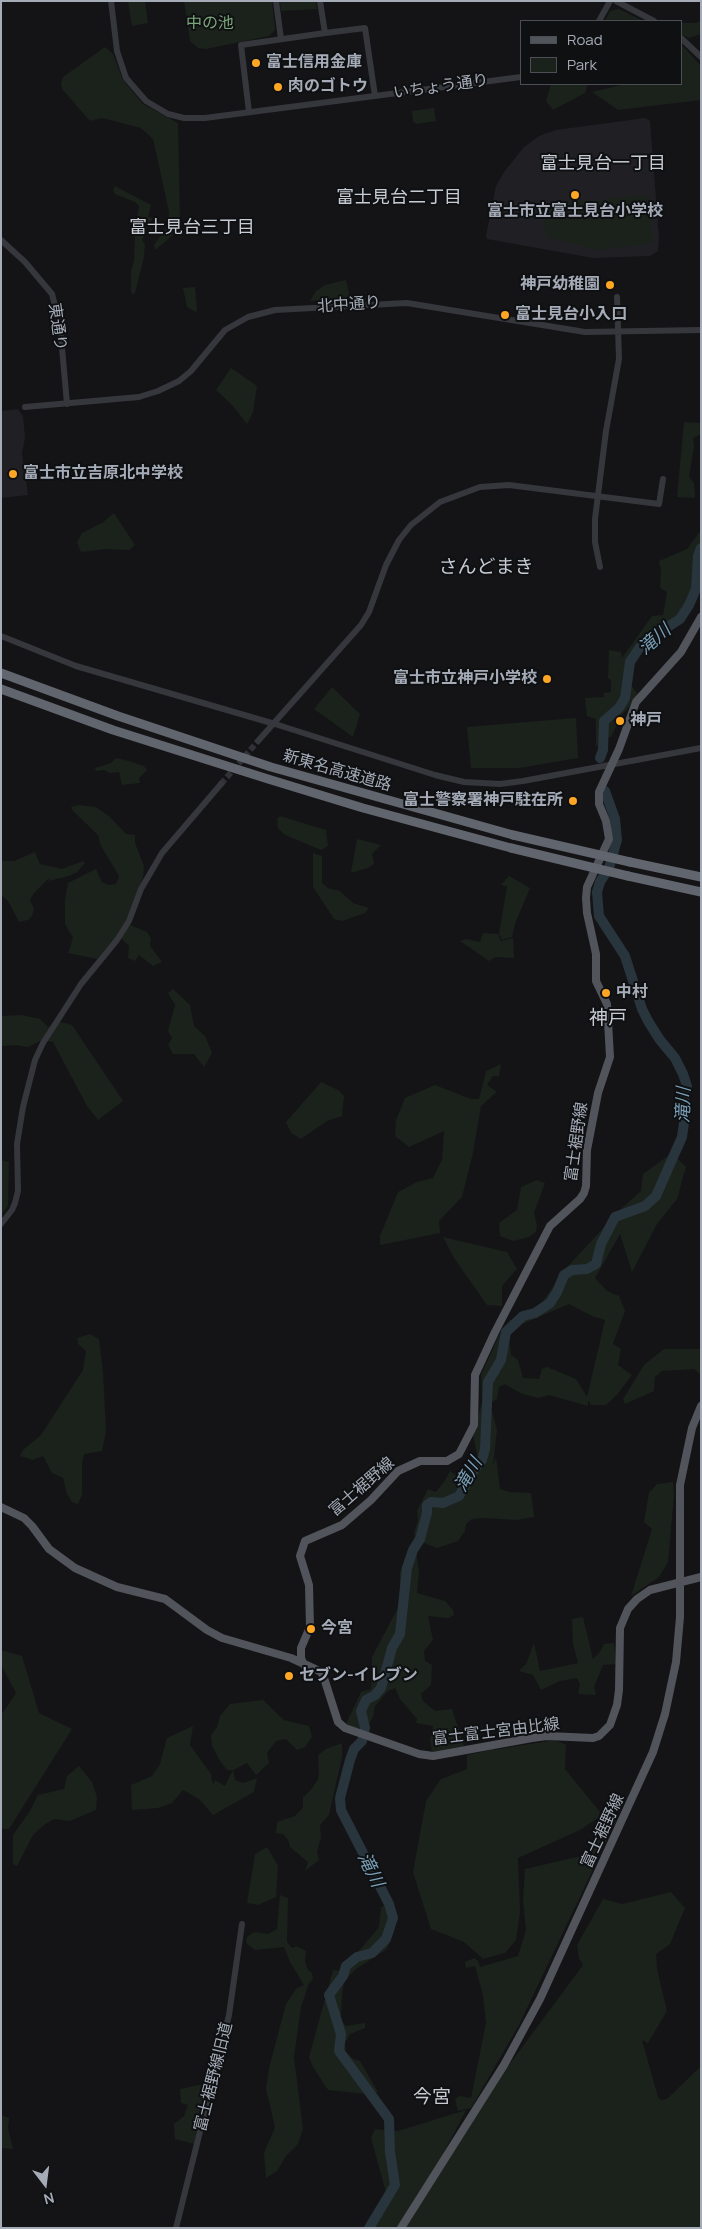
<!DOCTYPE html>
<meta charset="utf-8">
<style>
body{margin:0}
#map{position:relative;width:702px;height:2229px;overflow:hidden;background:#141417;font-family:Manrope,sans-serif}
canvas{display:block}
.frame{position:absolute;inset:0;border:2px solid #a5acb8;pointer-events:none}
.legend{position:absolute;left:520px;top:20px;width:162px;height:65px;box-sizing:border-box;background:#0f1012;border:1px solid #4b4e54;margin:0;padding:6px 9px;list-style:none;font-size:15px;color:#a5acb8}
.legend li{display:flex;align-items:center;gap:10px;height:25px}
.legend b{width:25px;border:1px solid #4b4e54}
.north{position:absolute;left:20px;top:2159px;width:50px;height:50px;-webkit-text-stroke:4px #0f1012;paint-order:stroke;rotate:165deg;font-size:14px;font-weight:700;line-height:20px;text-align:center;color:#a5acb8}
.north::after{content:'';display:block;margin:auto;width:18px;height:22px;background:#a5acb8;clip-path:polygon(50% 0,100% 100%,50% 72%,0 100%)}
</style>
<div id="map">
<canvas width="702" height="2229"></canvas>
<div class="frame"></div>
<ul class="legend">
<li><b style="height:6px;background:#51545b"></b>Road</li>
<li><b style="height:14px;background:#1a221b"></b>Park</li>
</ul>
<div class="north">N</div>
</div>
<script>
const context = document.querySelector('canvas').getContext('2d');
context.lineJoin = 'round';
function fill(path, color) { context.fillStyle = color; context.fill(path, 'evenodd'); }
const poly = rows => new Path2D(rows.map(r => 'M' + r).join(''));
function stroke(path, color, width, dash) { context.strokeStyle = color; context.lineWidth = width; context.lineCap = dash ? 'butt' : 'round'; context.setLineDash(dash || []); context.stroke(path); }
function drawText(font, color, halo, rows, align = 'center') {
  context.font = font + ' Manrope,"Noto Sans JP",sans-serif'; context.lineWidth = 4; context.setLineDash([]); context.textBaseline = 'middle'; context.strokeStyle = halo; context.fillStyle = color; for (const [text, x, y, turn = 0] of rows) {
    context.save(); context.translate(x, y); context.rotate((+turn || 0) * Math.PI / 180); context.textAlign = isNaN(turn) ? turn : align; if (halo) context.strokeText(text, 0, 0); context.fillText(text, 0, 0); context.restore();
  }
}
fill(poly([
 [645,118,650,121,659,238,658,251,650,256,593,258,487,239,486,236,496,186,504,172,524,147,539,136,556,130],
 [18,409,23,416,25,438,22,453,28,495,1,498,1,411]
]), '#202024');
fill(poly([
 [128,1,145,1,148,23,132,26],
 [184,1,272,1,275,30,269,36,206,49,198,48,190,41],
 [280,1,316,1,317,9,281,11],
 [619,9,643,21,605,21,610,11],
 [701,21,701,34,689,38,681,34,681,23,696,23],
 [681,44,701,66,701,100,618,110,592,92,625,84,681,84],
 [105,47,113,54,123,80,143,104,178,123,180,219,172,236,155,250,154,245,168,225,169,212,153,139,141,128,102,118,90,121,62,89,61,84,63,77],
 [551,84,588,84,585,93,553,110,546,101],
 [434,108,436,121,417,124,413,122,412,111],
 [115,186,151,205,148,217,153,218,148,225,142,240,145,244,144,257,135,293,132,294,131,291,131,271,134,261,135,234,139,206,135,202,115,194,113,190],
 [649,195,653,243,599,250,546,237,542,205],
 [346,280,350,298,310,301,316,291,325,285],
 [195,287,197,310,196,312,187,307,183,288],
 [231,368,257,386,253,412,247,424,233,406,216,390],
 [684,422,701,423,701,434,693,438,694,446,689,477,694,483,695,498,677,497],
 [114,513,135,545,129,550,106,549,81,552,77,542,82,533,102,523],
 [701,530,701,555,694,562,694,577,692,595,678,618,634,658,631,685,637,693,636,699,621,716,611,737,603,737,596,748,596,719,587,716,585,698,604,697,604,693,611,692,611,680,608,678,609,650,621,652,622,658,652,616,663,615,667,592,660,588,661,572,659,561,687,549],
 [332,687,360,714,353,737,314,709],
 [576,718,578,758,519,768,471,768,467,727],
 [116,758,129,761,144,766,147,770,139,778,140,783,122,785,119,772,110,773,104,770,96,771,95,768,111,763],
 [78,805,96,807,109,816,126,834,135,835,135,843,144,866,143,878,126,923,147,932,151,938,150,946,162,962,153,966,139,955,135,961,128,958,129,946,118,935,97,959,68,953,73,938,65,924,65,900,68,883,96,869,102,882,108,885,116,884,119,876,101,846,98,835,73,811,71,807],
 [280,816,326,830,328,846,321,850,285,835,278,828,277,819],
 [357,839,381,845,372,854,374,864,368,868,351,873],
 [35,852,40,864,62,869,83,861,85,863,77,872,69,876,48,881,50,877,34,893,30,900,34,909,32,916,28,920,19,922,8,901,1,895,1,861,14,861],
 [313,853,322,856,322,883,328,888,340,891,353,903,369,908,365,913,342,921,334,919,313,887],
 [509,876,530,888,515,924,512,937,502,940,499,934,507,886,501,885],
 [483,933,498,934,501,941,513,938,514,958,496,957,489,961,460,941,466,939,480,942],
 [173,989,190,1005,194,1026,205,1036,212,1053,204,1067,194,1054,173,1054,168,1045,172,1038,168,1031,175,1005,168,993],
 [21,1015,40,1019,48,1027,61,1022,72,1025,123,1101,98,1120,87,1106,53,1042,42,1040,28,1047,16,1045,2,1046,1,1016],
 [501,1064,499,1076,493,1076,487,1085,497,1092,481,1106,473,1153,462,1197,439,1221,440,1233,380,1245,380,1236,398,1192,417,1182,433,1178,442,1160,444,1131,409,1147,395,1136,396,1120,405,1098,435,1085,471,1099,479,1099,486,1071],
 [321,1082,338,1090,344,1096,342,1116,327,1121,301,1139,291,1133,286,1122],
 [672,1153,686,1167,677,1199,657,1224,632,1272,620,1234,595,1278,607,1291,619,1296,625,1311,613,1344,621,1349,618,1365,632,1375,617,1395,606,1405,591,1405,588,1400,588,1406,549,1395,538,1398,520,1393,505,1384,499,1387,497,1399,488,1404,490,1405,497,1429,493,1466,496,1457,500,1489,509,1492,531,1493,534,1517,516,1520,484,1518,472,1519,466,1524,465,1531,458,1541,437,1548,424,1543,416,1552,419,1571,417,1593,445,1601,453,1610,454,1615,448,1618,428,1616,433,1640,424,1651,425,1661,432,1665,431,1685,421,1694,423,1701,435,1711,452,1709,464,1746,432,1752,430,1740,433,1726,416,1723,417,1719,400,1699,395,1688,388,1691,375,1706,373,1716,367,1729,355,1728,346,1724,361,1692,371,1689,372,1657,400,1604,400,1572,407,1552,415,1540,414,1533,418,1520,417,1511,428,1489,436,1492,444,1482,450,1471,458,1477,472,1468,478,1459,473,1435,482,1402,481,1375,501,1331,510,1320,540,1317,538,1308,568,1266,622,1208,641,1191,643,1174],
 [569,1304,592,1316,605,1320,587,1397,576,1379,547,1367,542,1369,539,1379,523,1378,518,1360,511,1355,509,1336,513,1328],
 [1,1160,9,1162,8,1206,1,1215],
 [537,1180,545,1183,534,1213,537,1225,536,1232,529,1237,513,1241,500,1236,499,1223,517,1210,521,1187],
 [443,1237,507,1252,517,1269,502,1286,502,1306,487,1305,454,1258],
 [90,1334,99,1339,103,1372,106,1431,102,1451,84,1454,82,1463,82,1495,78,1504,72,1502,67,1494,63,1478,52,1473,43,1456,33,1460,20,1456,23,1450,41,1435,83,1370,86,1351,78,1344,77,1338],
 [664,1349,701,1349,701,1375,694,1369,662,1371,655,1377,654,1391,625,1404,623,1399,644,1365],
 [673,1482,674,1495,668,1562,659,1577,631,1596,652,1529,644,1522,649,1493,657,1484],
 [583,1617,593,1659,600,1652,604,1644,614,1643,616,1664,603,1665,594,1687,596,1695,578,1694,580,1684,577,1678,560,1681,541,1690,533,1675,519,1671,526,1664,534,1643,540,1671,578,1663,573,1644,572,1619],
 [1,1650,22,1656,39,1713,72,1729,9,1829,1,1829,1,1715,16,1693,1,1665],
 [263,1700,284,1720,309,1726,312,1737,305,1747,297,1750,286,1739,276,1741,267,1753,269,1763,256,1775,247,1763,233,1770,235,1780,243,1783,257,1778,254,1792,213,1815,199,1799,183,1790,172,1803,158,1808,132,1810,131,1785,152,1776,160,1764,167,1738,193,1726,190,1745,211,1774,213,1785,215,1780,225,1786,233,1770,227,1770,220,1761,212,1746,211,1735,217,1727,220,1716,230,1704],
 [555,1740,566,1745,565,1769,600,1812,598,1818,580,1830,518,1858,520,1912,516,1940,505,1953,483,1959,464,1942,431,1929,413,1872,426,1801,441,1779,467,1769,467,1755,494,1749,493,1750],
 [342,1743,342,1757,329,1815,320,1825,321,1838,317,1851,319,1860,305,1871,308,1862,290,1847,288,1840,283,1834,276,1833,277,1822,295,1816,300,1811,303,1807,303,1797,311,1790,318,1779,319,1771,318,1755,326,1749],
 [79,1766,92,1782,97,1797,96,1810,70,1821,54,1819,44,1825,33,1835,17,1866,13,1864,13,1835,30,1811,38,1795,64,1789,67,1776],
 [617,1819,519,2025,471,2108,458,2111,455,2100,459,2096,471,2098,486,2023,483,1995,475,1966,466,1968,465,1962,474,1958,478,1961,480,1967,518,1956,526,1930,523,1900,525,1869,581,1856],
 [267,1847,278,1866,276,1897,258,1905,247,1903,255,1854],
 [671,1892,685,1908,670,1944,656,1954,657,1969,667,2011,648,2043,642,2040,658,2097,661,2100,667,2099,701,2066,701,2228,368,2228,386,2192,371,2138,375,2129,398,2131,466,2110,443,2154,583,1965,579,1958,577,1945,603,1899,622,1904],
 [280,1895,288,1898,287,1942,292,1948,297,1946,306,1951,305,1962,308,1970,312,1973,313,1979,309,1983,301,2007,294,2057,303,2129,298,2144,286,2156,277,2171,266,2178,264,2153,275,2127,266,2089,269,2068,286,2004,296,1989,304,1985,290,1962,284,1947,255,1950,246,1943,247,1937,254,1932,268,1934,277,1929],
 [390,1903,395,1906,396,1918,395,1928,387,1949,356,1969,344,1981,342,1995,341,2020,346,2026,365,2023,365,2028,350,2034,345,2043,346,2052,353,2059,360,2061,378,2092,367,2094,328,2090,313,2067,309,2057,333,1970,342,1971,379,1927,381,1907],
 [199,2085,209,2085,194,2144,175,2139,174,2124,184,2116,188,2105,181,2103,180,2089],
 [1,2115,9,2118,8,2128,13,2149,1,2148]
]), '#1a221b');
stroke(poly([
 [600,758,603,750,604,721,619,708,625,698,630,662,640,647,652,637,680,619,689,605,696,589,698,556,701,548],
 [369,2228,395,2185,390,2152,389,2119,339,2051,341,2034,329,1995,343,1976,346,1966,357,1957,372,1953,386,1939,393,1918,389,1904,341,1810,340,1798,350,1760,354,1749,362,1741,365,1728,361,1711,366,1700,375,1695,381,1688,392,1648,400,1634,407,1568,413,1550,420,1539,427,1513,427,1505,431,1502,443,1503,459,1496,474,1470,482,1460,485,1449,488,1382,501,1360,506,1332,523,1316,535,1313,550,1303,557,1292,564,1275,572,1270,587,1269,596,1264,601,1244,615,1217,645,1206,656,1196,682,1137,685,1116,683,1107,687,1086,683,1074,675,1058,660,1040,648,1021,642,1009,625,956,599,916,597,892,600,882,609,868,617,840,615,819,605,791]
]), '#29353c', 10);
stroke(poly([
 [221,784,258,741]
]), '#313237', 6, [6, 3]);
stroke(poly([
 [111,1,117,51,126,78,146,101,168,114,184,118,205,118,521,77],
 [276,1,281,39],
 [320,1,325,33],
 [616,1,654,21],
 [599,21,610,1],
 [681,38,701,57],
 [249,112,241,45,325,33,365,28,375,96],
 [1,240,25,262,52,294,60,325,67,404],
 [25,407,139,397,158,391,179,381,191,371,225,330,248,317,275,310,407,303,585,332,701,330],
 [600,567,595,542,595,519,606,431,619,359,617,297],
 [1,636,76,666,275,724,435,775,464,782,500,784,523,781,701,748],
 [258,741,361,625,369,612,386,565,399,540,411,525,440,502,480,487,509,485,659,504,663,479],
 [1,1224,12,1210,15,1203,18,1191,17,1144,23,1107,35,1060,43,1043,81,984,117,940,129,921,141,889,162,853,221,784],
 [176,2228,229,2015,242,1924]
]), '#35373c', 6);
stroke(poly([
 [1,1507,24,1518,32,1526,49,1549,75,1568,117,1587,165,1599,207,1630,222,1638,291,1658,315,1669,321,1672,324,1678,338,1722,345,1728,419,1754,433,1756,532,1738,547,1736,593,1738,599,1736,610,1725,617,1705,619,1690,620,1628,628,1609,637,1599,650,1590,701,1577],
 [304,1665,301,1658,301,1648,310,1627,309,1585,300,1556,305,1541,342,1525,371,1500,398,1471,420,1461,447,1461,459,1454,474,1425,475,1375,495,1332,550,1226,580,1199,584,1193,586,1186,587,1150,598,1093,610,1057,607,1004,596,981,596,954,587,913,586,898,587,887,609,839,606,821,599,804,599,792,619,749,636,702,681,652,701,617],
 [401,2228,504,2065,540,1999,653,1752,665,1714,676,1662,680,1617,680,1485,692,1428,701,1406]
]), '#51545b', 8);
stroke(poly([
 [1,673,118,716,271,767,513,835],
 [1,689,113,730,268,779,363,808,511,848],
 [630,862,701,877],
 [628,876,701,892]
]), '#61656d', 9);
stroke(poly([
 [513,835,630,862],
 [511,848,628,876]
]), '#61656d', 9);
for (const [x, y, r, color] of [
 [256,63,5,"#ffa724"],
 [278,87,5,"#ffa724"],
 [575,195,5,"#ffa724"],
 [610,285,5,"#ffa724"],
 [505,315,5,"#ffa724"],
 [13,474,5,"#ffa724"],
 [547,679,5,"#ffa724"],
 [620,721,5,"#ffa724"],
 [573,801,5,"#ffa724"],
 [606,993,5,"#ffa724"],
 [311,1629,5,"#ffa724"],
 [289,1676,5,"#ffa724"]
]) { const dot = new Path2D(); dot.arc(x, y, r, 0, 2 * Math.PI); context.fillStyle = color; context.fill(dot); stroke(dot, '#0f1012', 2); }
drawText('16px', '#7aa57a', '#0f1012', [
 ["中の池",210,24]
]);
drawText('bold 16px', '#a5acb8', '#0f1012', [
 ["富士信用金庫",266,63],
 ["肉のゴトウ",288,87],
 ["富士市立富士見台小学校",575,212,"center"],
 ["神戸幼稚園",600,285,"right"],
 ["富士見台小入口",515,315],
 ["富士市立吉原北中学校",23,474],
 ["富士市立神戸小学校",537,679,"right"],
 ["神戸",630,721],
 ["富士警察署神戸駐在所",563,801,"right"],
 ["中村",616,993],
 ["今宮",321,1629],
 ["セブン-イレブン",299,1676]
], 'left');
drawText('16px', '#a5acb8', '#0f1012', [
 ["いちょう通り",441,87,-8],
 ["北中通り",349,305,-4],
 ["東通り",57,327,82],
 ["新東名高速道路",337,771,16],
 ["富士裾野線",577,1142,-82],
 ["富士裾野線",362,1487,-41],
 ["富士富士宮由比線",496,1732,-7],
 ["富士裾野線",603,1831,-65],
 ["富士裾野線旧道",214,2077,-76]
]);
drawText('18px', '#c6cbd4', '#0f1012', [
 ["富士見台一丁目",603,164],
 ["富士見台二丁目",399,198],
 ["富士見台三丁目",192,228]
]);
drawText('italic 18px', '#789eb6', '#0f1012', [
 ["滝川",655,640,-41],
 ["滝川",684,1105,-88],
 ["滝川",469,1475,-60],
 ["滝川",370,1870,64]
]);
drawText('19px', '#c6cbd4', '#0f1012', [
 ["さんどまき",486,568],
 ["神戸",608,1019],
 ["今宮",432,2098]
]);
</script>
